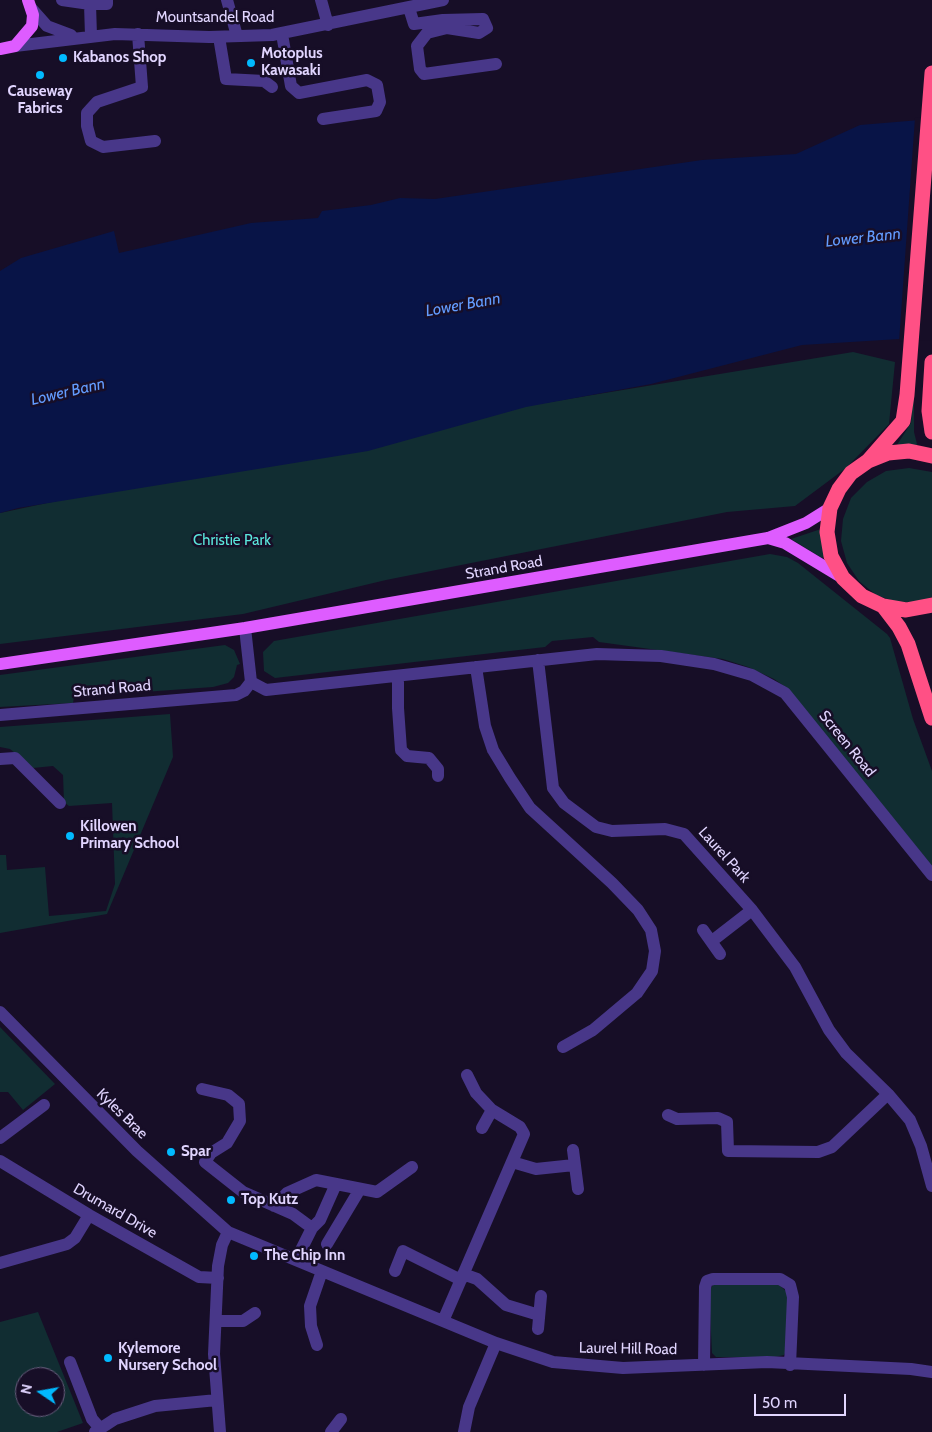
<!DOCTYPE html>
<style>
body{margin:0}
#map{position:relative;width:932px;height:1432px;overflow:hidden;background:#170e27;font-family:Cabin,sans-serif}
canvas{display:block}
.north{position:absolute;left:15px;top:1367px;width:50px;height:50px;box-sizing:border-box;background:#170e27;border:1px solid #685e7d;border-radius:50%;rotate:282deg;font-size:14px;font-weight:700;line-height:20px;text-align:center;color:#e1d5ff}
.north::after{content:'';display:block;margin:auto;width:18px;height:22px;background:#01baff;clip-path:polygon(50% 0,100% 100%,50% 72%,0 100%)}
.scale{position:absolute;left:754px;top:1394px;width:92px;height:22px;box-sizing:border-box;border:2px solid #e1d5ff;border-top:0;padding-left:6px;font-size:15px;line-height:18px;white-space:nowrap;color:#e1d5ff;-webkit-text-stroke:4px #170e27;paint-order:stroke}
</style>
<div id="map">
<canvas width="932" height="1432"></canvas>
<div class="north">N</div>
<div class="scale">50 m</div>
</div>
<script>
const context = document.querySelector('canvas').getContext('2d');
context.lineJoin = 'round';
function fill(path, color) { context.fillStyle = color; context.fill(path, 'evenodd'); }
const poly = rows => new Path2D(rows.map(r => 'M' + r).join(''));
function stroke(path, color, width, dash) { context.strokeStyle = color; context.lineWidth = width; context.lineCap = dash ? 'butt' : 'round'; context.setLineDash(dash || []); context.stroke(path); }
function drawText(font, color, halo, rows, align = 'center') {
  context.font = font + ' Cabin,sans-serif'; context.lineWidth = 5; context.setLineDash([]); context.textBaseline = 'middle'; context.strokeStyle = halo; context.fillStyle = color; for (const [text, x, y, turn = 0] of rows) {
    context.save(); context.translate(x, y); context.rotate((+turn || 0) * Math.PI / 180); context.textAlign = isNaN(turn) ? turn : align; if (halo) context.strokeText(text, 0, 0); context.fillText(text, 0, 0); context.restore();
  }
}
fill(poly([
 [786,346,538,404,853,352,895,362,889,424,846,468,795,506,727,512,386,580,243,614,0,644,0,513],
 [914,381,914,432,918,448,895,448,911,423],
 [909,468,932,472,932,597,918,602,897,602,876,595,859,581,847,563,841,541,843,519,851,498,867,482,886,471],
 [821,529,825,555,822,558,791,539],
 [770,554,787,557,798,563,887,634,890,638,913,719,932,771,932,866,787,688,774,679,748,667,723,659,599,642,593,637,552,641,545,647,275,678,264,671,263,652,274,641],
 [225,645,234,650,240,664,237,665,234,677,228,683,213,687,74,697,73,703,0,707,0,675],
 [170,714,173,757,107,914,0,933,0,855,6,855,7,870,45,867,49,916,106,911,115,884,112,803,69,806,64,802,63,775,53,766,33,768,10,749,0,747,0,727],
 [0,1027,55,1084,23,1110,8,1092,0,1092],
 [713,1285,779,1285,786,1291,789,1296,788,1347,784,1355,775,1357,716,1357,712,1353,709,1291],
 [38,1312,83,1423,57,1432,0,1432,0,1322],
 [25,1377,55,1377,55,1407,25,1407]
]), '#112d32');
fill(poly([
 [932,119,932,337,802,345,651,384,526,407,368,451,18,508,0,513,0,271,21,258,114,231,119,253,251,223,318,218,322,211,371,205,400,198,435,199,702,160,796,154,860,125]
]), '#081447');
fill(poly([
 [932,116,932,340,899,342,915,118]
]), '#170e27');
stroke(poly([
 [62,0,90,4,107,4,107,0],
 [227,0,237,36],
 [321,0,328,25],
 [90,4,91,36],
 [31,8,47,26,71,35],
 [409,8,414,24,443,20,483,19,487,28,479,33,447,28,427,33,417,46,420,69,424,74,496,64],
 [138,34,142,87,97,102,87,113,87,126,91,141,103,147,155,141],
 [282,34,291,86,299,93,367,80,377,85,380,102,376,111,323,119],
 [219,37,226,79,264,81,272,87],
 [15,46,115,34,209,37,272,35,443,0],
 [538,660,553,788,564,803,596,827,612,831,665,829,684,834,752,910,795,967,829,1030,846,1053,888,1094,910,1120,921,1146,932,1186],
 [476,667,485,726,493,750,510,778,530,808,612,883,638,910,651,930,655,951,652,971,637,993,593,1030,563,1047],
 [398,676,398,708,401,750,407,756,429,758,438,769,438,776],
 [251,682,266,690,597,654,661,656,714,664,752,675,785,693,932,875],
 [0,715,236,695,244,691,251,682,245,628],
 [0,759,15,758,60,803],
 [703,930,720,954],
 [712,941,752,910],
 [0,1012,137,1151,228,1232,496,1343,553,1362,623,1368,767,1362,911,1369,932,1372],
 [202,1089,228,1095,239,1104,240,1121,227,1143,211,1153,205,1162,243,1192,293,1214,312,1228],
 [668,1115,677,1119,718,1118,727,1122,728,1151,818,1152,832,1147,888,1094],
 [482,1128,492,1110],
 [0,1138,44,1105],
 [573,1150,578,1189],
 [0,1161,89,1215,199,1277,218,1278],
 [512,1162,536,1169,574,1165],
 [274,1206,287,1193,316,1180,377,1192,412,1167],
 [327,1244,360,1189],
 [296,1260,312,1228,320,1220,336,1184],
 [0,1263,67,1244,75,1238,89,1215],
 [395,1271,403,1251,461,1280],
 [463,1274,477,1279,506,1305,539,1315],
 [216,1321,243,1321,255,1313],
 [443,1321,524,1134,520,1127,492,1110,476,1093,467,1075],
 [538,1329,541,1296],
 [317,1345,311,1326,310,1306,322,1271],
 [70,1362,92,1419,99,1427],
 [704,1365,705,1287,707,1281,713,1279,780,1279,790,1285,793,1297,790,1365],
 [95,1432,115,1419,155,1406,217,1400],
 [220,1432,214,1354,218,1266,222,1245,228,1232],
 [331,1432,341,1419],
 [464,1432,469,1407,496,1343]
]), '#483789', 12);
stroke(poly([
 [0,49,15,46,32,26,33,15,28,0],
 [768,538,785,543,843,578],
 [0,664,245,628,768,538,806,523,830,508]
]), '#de5cff', 12);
stroke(poly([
 [932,362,929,411,932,432],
 [932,456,909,451,888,453,868,461,851,473,839,489,830,508,827,532,831,556,843,578,862,596,883,606,906,610,932,605],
 [868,461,903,421,907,395,932,73],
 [883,606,899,627,908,644,932,718]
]), '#ff5085', 15);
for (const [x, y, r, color] of [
 [63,58,5,"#01baff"],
 [251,63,5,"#01baff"],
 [40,75,5,"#01baff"],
 [70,836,5,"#01baff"],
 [171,1152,5,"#01baff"],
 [231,1200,5,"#01baff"],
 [254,1256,5,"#01baff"],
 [108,1358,5,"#01baff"]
]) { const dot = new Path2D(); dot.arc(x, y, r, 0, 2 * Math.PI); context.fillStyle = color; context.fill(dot); stroke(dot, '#170e27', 2); }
drawText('15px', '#e1d5ff', '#170e27', [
 ["Mountsandel Road",215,18],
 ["Strand Road",504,568,-10],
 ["Strand Road",112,689,-5],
 ["Screen Road",847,744,51],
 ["Laurel Park",724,855,48],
 ["Kyles Brae",122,1114,44],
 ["Drumard Drive",115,1211,30],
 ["Laurel Hill Road",628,1349,1]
]);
drawText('bold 15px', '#e1d5ff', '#170e27', [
 ["Motoplus",261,54],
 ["Kawasaki",261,71],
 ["Kabanos Shop",73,58],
 ["Causeway",40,92,"center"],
 ["Fabrics",40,109,"center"],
 ["Killowen",80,827],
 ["Primary School",80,844],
 ["Spar",181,1152],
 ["Top Kutz",241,1200],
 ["The Chip Inn",264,1256],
 ["Kylemore",118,1349],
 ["Nursery School",118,1366]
], 'left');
drawText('15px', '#5ae6db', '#170e27', [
 ["Christie Park",232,541]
]);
drawText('italic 16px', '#639cff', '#170e27', [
 ["Lower Bann",863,238,-6],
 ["Lower Bann",463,305,-10],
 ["Lower Bann",68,392,-13]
]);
</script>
